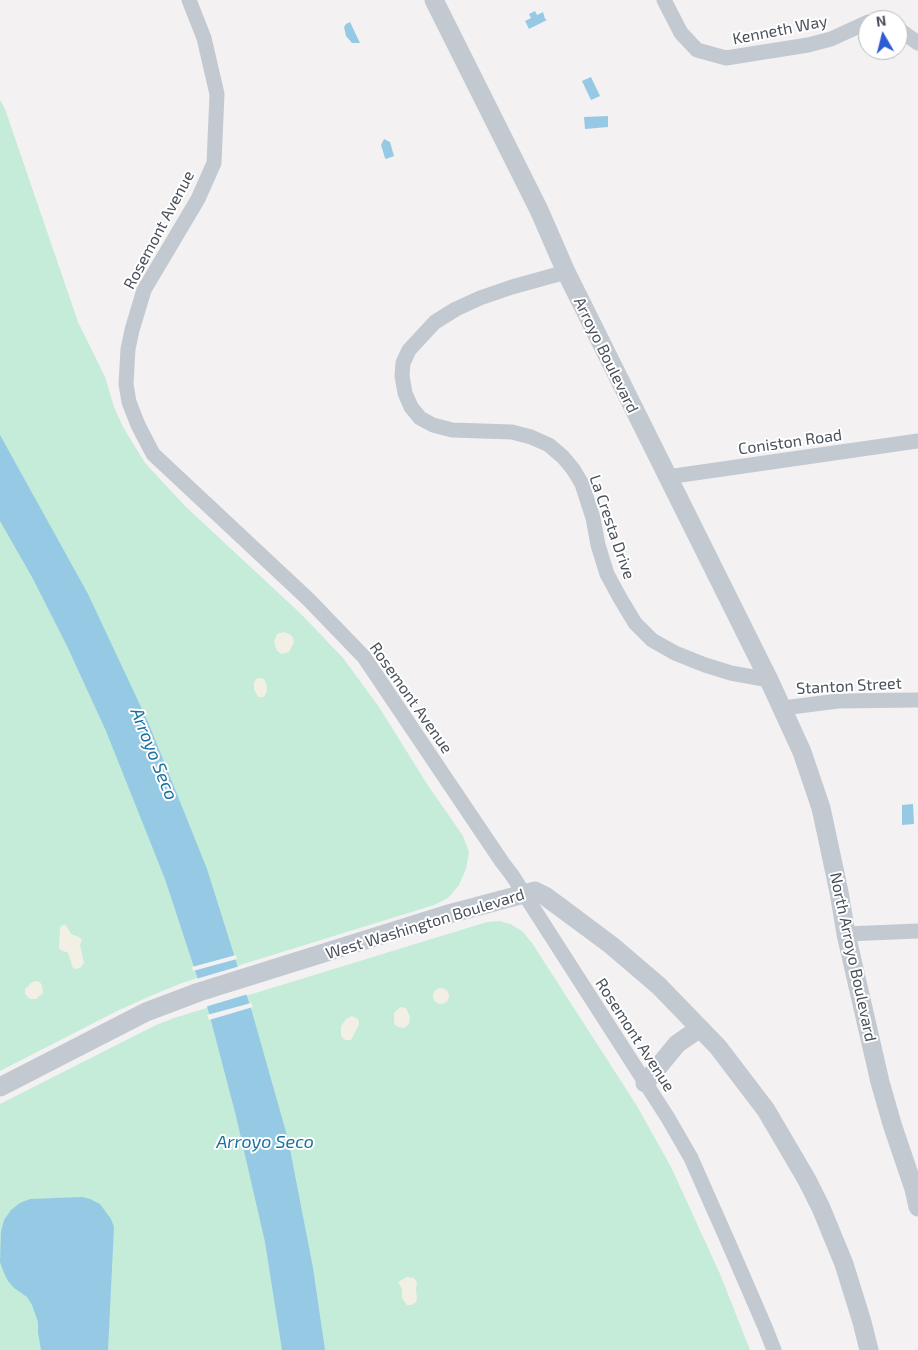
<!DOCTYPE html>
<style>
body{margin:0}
#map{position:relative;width:918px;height:1350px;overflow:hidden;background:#f3f1f1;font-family:"Exo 2",sans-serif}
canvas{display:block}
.north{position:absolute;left:858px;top:10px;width:50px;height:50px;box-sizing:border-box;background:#fff;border:1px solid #b7b9be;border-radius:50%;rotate:352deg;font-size:14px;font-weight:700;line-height:20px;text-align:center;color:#4a515c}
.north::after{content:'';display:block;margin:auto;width:18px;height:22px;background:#2b5dd3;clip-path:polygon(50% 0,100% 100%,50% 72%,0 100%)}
</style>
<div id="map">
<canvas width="918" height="1350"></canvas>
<div class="north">N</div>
</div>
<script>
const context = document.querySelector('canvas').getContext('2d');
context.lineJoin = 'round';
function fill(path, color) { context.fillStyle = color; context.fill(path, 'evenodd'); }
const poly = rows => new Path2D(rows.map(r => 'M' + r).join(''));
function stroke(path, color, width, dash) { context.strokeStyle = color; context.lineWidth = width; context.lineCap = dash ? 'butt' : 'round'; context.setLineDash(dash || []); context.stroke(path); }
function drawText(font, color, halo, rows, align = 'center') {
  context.font = font + ' "Exo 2",sans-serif'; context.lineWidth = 4; context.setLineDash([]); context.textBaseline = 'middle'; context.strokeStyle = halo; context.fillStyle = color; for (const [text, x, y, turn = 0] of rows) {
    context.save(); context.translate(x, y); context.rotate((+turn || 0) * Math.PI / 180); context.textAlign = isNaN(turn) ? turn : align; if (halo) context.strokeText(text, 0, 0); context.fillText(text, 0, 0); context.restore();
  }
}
fill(poly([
 [0,100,5,109,78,322,105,377,114,407,123,427,145,463,185,506,302,615,343,658,379,707,427,784,463,836,469,852,466,869,459,885,448,898,434,905,182,983,155,994,117,1011,0,1071],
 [499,921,510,924,522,931,532,943,637,1106,671,1167,720,1274,750,1350,0,1350,0,1104,156,1025,174,1018,487,922]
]), '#c4ecd9');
fill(poly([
 [284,632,291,635,293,638,294,642,289,652,282,654,277,651,274,642,277,634],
 [259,678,264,679,266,683,267,691,264,697,258,697,254,689,254,683,256,679],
 [62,925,66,925,71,934,79,937,82,940,80,945,84,963,80,968,76,969,73,968,68,953,67,952,62,951,59,948,60,928],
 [35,981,40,982,42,986,43,993,36,999,30,999,25,994,25,989,31,983],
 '433 996a8 8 0 1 1 16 0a8 8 0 1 1-16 0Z',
 [400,1007,406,1008,410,1017,409,1024,404,1028,399,1027,396,1026,394,1022,394,1013],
 [352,1016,358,1019,359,1022,359,1025,351,1040,345,1040,341,1036,341,1026,346,1019],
 [407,1277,414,1278,417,1282,416,1290,417,1299,415,1303,411,1305,407,1305,404,1301,402,1298,402,1289,398,1282]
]), '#f2f0e4');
fill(poly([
 [535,11,537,15,543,12,545,19,547,20,529,29,525,21,531,18,529,14],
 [350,22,360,43,352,43,346,36,344,27,346,24],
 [591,77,600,96,591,100,582,81],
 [608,116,608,127,585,129,584,117],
 [384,139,390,142,394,156,386,159,385,158,381,145],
 [0,435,88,594,148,722,207,869,252,1012,288,1139,313,1268,325,1350,282,1350,265,1242,236,1116,209,1013,165,879,106,731,67,646,32,577,0,521],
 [913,804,914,824,902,825,902,805],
 [82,1197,90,1199,100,1204,111,1219,114,1227,108,1350,41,1350,38,1332,38,1322,32,1305,27,1297,14,1288,8,1281,4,1273,0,1262,1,1231,4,1220,11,1210,20,1203,30,1199]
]), '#96c9e4');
fill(poly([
 [236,955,237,959,193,971,192,967],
 [240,966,248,994,205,1007,196,979],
 [251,1003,253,1007,209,1020,207,1015]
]), '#f3f1f1');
stroke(poly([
 [189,0,204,38,217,94,214,163,198,199,144,290,132,330,128,349,126,384,129,402,138,425,153,454,308,599,364,657,502,862,512,875,668,1118,691,1158,729,1244,765,1327,774,1350],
 [664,0,681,33,697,50,726,58,808,45,831,39,868,22],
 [898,29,918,43],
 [566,272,512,287,480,298,456,309,435,322,409,350,403,363,402,376,405,393,411,407,420,418,433,425,452,430,512,432,531,437,549,445,563,457,573,469,582,484,593,518,598,545,607,574,620,598,635,623,652,640,675,653,705,665,731,673,769,680],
 [667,477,918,441],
 [783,708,838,701,918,700],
 [846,934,918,931]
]), '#c3c9d1', 15);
stroke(poly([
 [434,0,539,210,566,272,769,680,802,752,821,808,839,892,846,934,880,1082,892,1124,914,1189,918,1207],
 [645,1083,677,1044,700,1028],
 [0,1087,146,1012,199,992,445,915,535,891,545,896,564,910,611,945,659,986,718,1047,766,1110,807,1180,821,1208,844,1264,862,1322,869,1350]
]), '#c3c9d1', 19);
drawText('16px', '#4a515c', '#fff', [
 ["Kenneth Way",780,30,-11],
 ["Rosemont Avenue",159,230,-62],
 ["Arroyo Boulevard",606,355,64],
 ["Coniston Road",790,442,-8],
 ["La Cresta Drive",612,527,71],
 ["Stanton Street",849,686,-3],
 ["Rosemont Avenue",411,698,55],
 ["West Washington Boulevard",425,924,-17],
 ["North Arroyo Boulevard",853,957,78],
 ["Rosemont Avenue",635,1035,57]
]);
drawText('italic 18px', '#1b719f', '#fff', [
 ["Arroyo Seco",154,754,68],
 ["Arroyo Seco",265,1142]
]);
</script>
